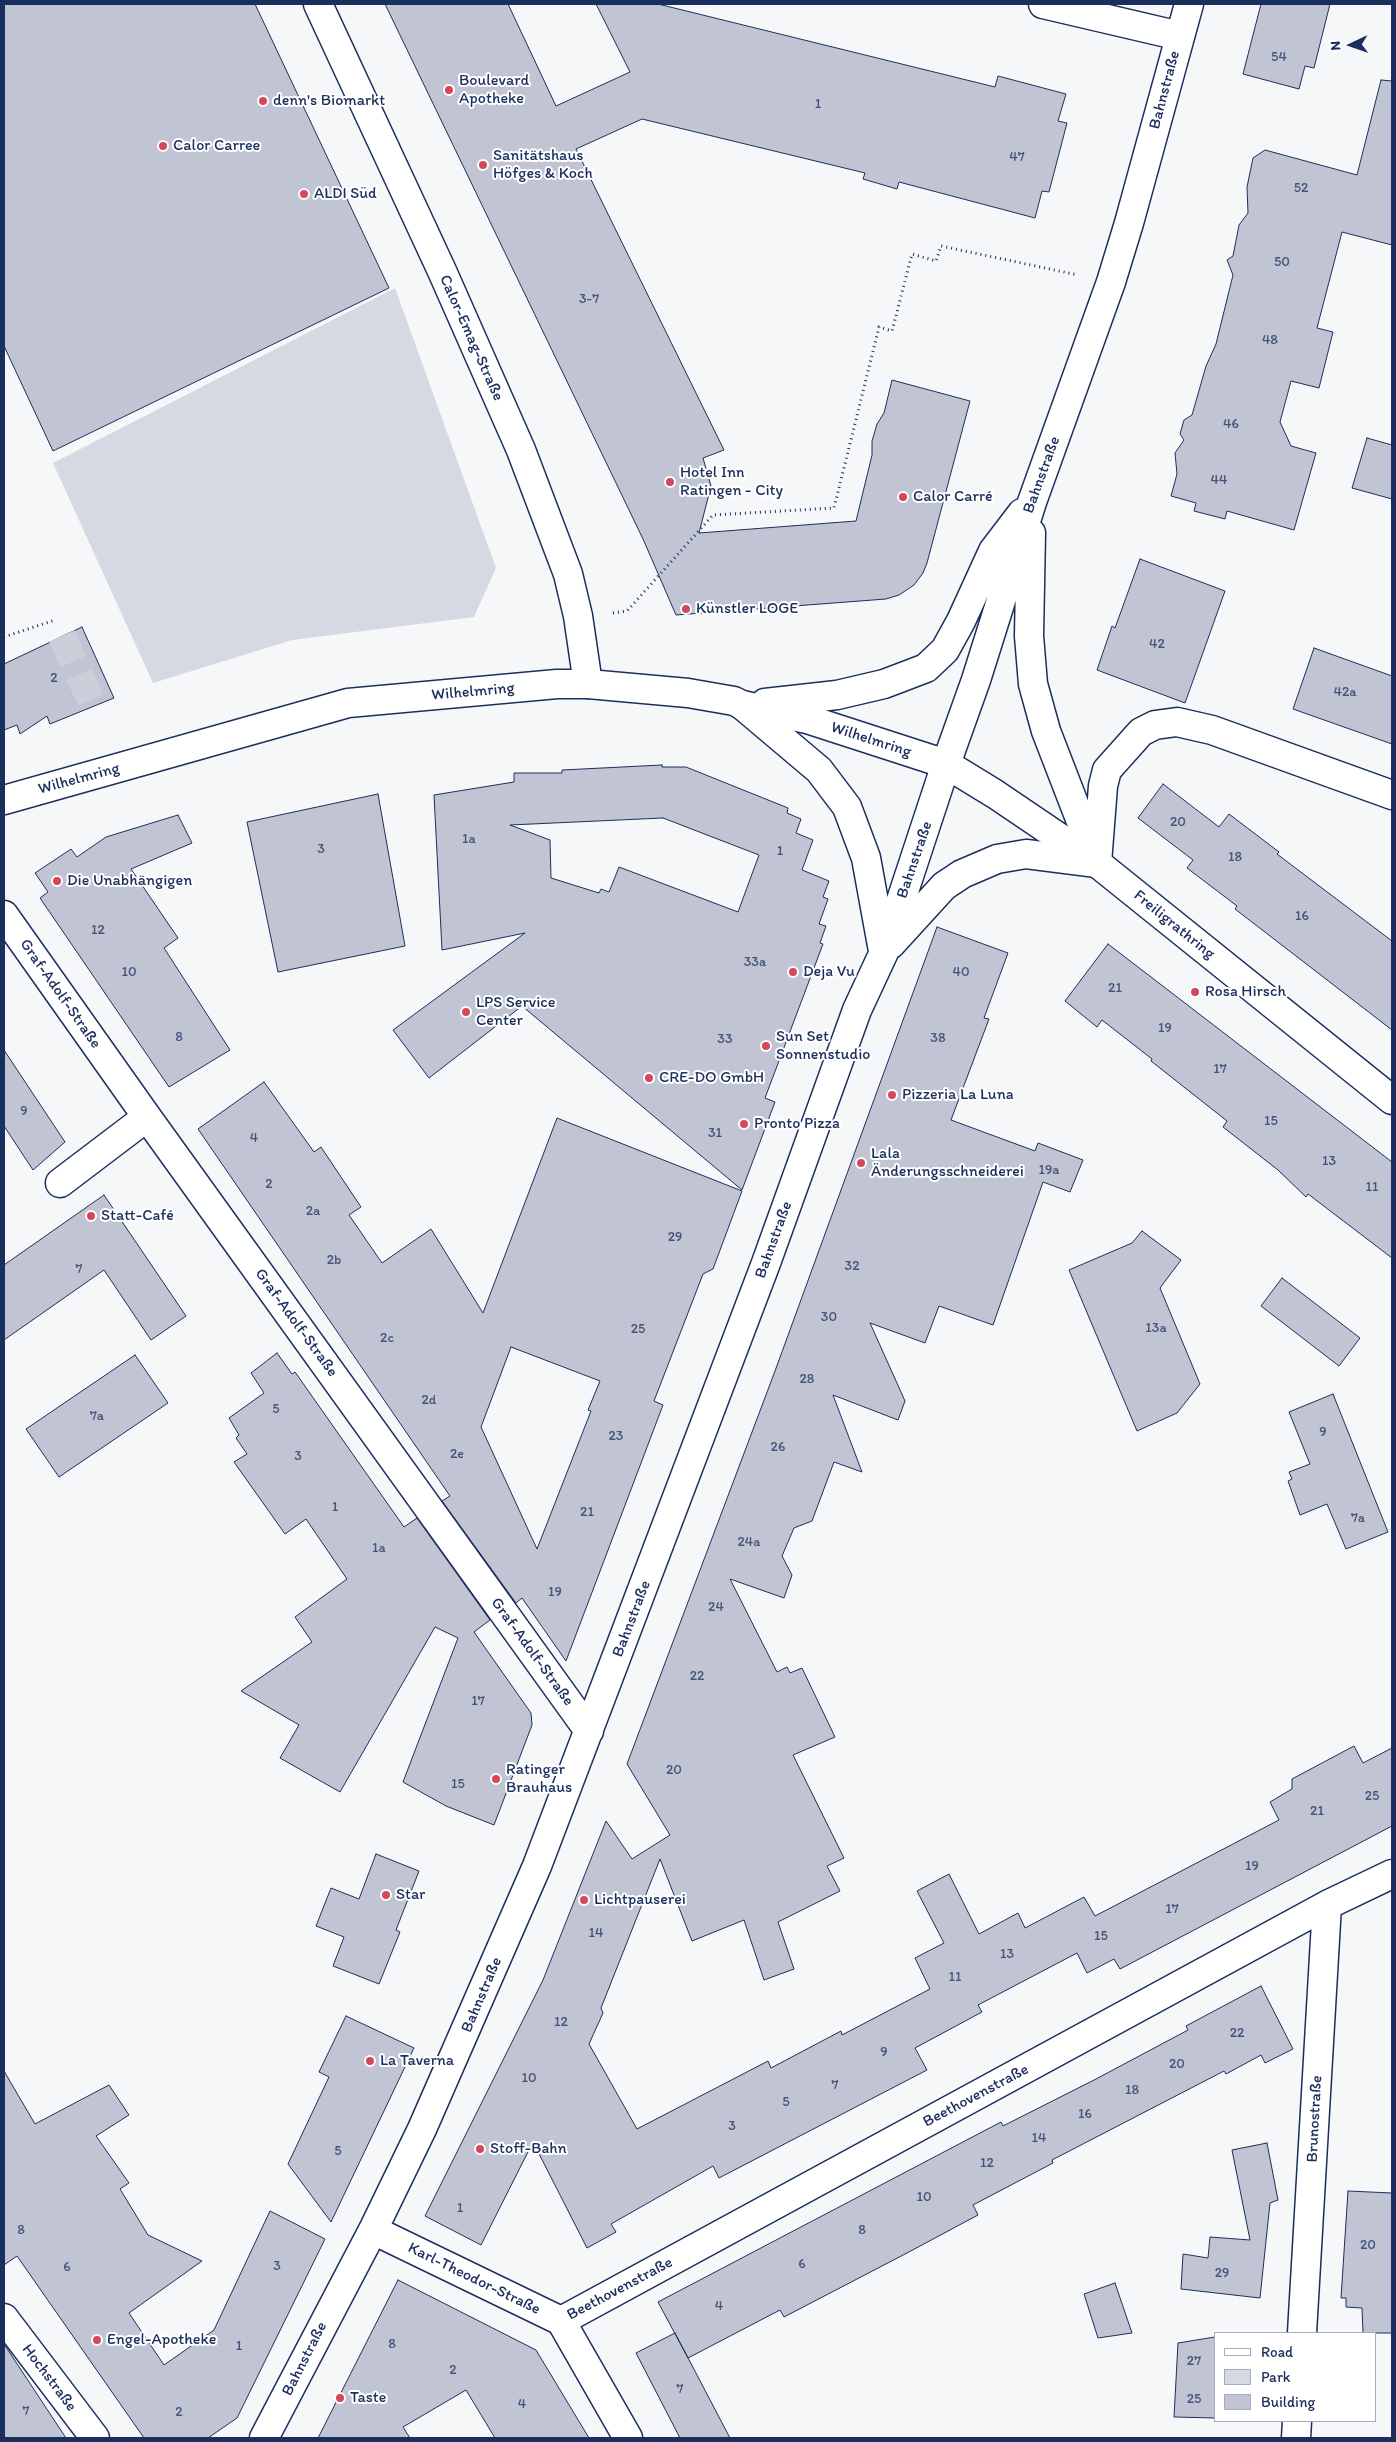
<!DOCTYPE html>
<meta charset="utf-8">
<style>
body{margin:0}
#map{position:relative;width:1396px;height:2442px;overflow:hidden;background:#f6f7f9;font-family:Itim,sans-serif}
canvas{display:block}
.frame{position:absolute;inset:0;border:5px solid #1b2f5e;pointer-events:none}
.legend{position:absolute;left:1214px;top:2332px;width:162px;height:90px;box-sizing:border-box;background:#fff;border:1px solid #a4acbf;margin:0;padding:6px 9px;list-style:none;font-size:15px;color:#1b2f5e}
.legend li{display:flex;align-items:center;gap:10px;height:25px}
.legend b{width:25px;border:1px solid #a4acbf}
.north{position:absolute;left:1326px;top:20px;width:50px;height:50px;-webkit-text-stroke:4px #fff;paint-order:stroke;rotate:267deg;font-size:14px;font-weight:700;line-height:20px;text-align:center;color:#1b2f5e}
.north::after{content:'';display:block;margin:auto;width:18px;height:22px;background:#1b2f5e;clip-path:polygon(50% 0,100% 100%,50% 72%,0 100%)}
</style>
<div id="map">
<canvas width="1396" height="2442"></canvas>
<div class="frame"></div>
<ul class="legend">
<li><b style="height:6px;background:#fff"></b>Road</li>
<li><b style="height:14px;background:#d6d9e2"></b>Park</li>
<li><b style="height:14px;background:#c0c4d3"></b>Building</li>
</ul>
<div class="north">N</div>
</div>
<script>
const context = document.querySelector('canvas').getContext('2d');
context.lineJoin = 'round';
function fill(path, color) { context.fillStyle = color; context.fill(path, 'evenodd'); }
const poly = rows => new Path2D(rows.map(r => 'M' + r).join(''));
function stroke(path, color, width, dash) { context.strokeStyle = color; context.lineWidth = width; context.lineCap = dash ? 'butt' : 'round'; context.setLineDash(dash || []); context.stroke(path); }
function drawText(font, color, halo, rows, align = 'center') {
  context.font = font + ' Itim,sans-serif'; context.lineWidth = 4; context.setLineDash([]); context.textBaseline = 'middle'; context.strokeStyle = halo; context.fillStyle = color; for (const [text, x, y, turn = 0] of rows) {
    context.save(); context.translate(x, y); context.rotate((+turn || 0) * Math.PI / 180); context.textAlign = isNaN(turn) ? turn : align; if (halo) context.strokeText(text, 0, 0); context.fillText(text, 0, 0); context.restore();
  }
}
fill(poly([
 [395,288,496,568,474,617,292,640,153,683,53,463]
]), '#d6d9e2');
const building = poly([
 [4,4,255,4,389,288,53,451,4,346,4,4],
 [385,4,508,4,556,106,630,72,596,4,658,4,995,87,998,76,1066,94,1058,121,1067,123,1049,192,1042,191,1035,218,899,182,897,189,863,179,865,173,642,119,576,149,724,450,703,458,711,486,699,533,856,521,872,455,872,441,877,424,884,413,892,380,970,401,927,563,923,573,914,585,899,595,886,599,676,615,643,539,385,4],
 [1261,4,1330,4,1314,68,1305,66,1299,89,1243,74,1261,4],
 [1381,80,1392,81,1392,245,1342,232,1317,328,1333,332,1319,388,1291,381,1280,422,1291,446,1316,453,1294,530,1227,511,1225,519,1194,511,1196,503,1171,496,1177,474,1175,453,1184,440,1180,434,1184,420,1192,415,1206,366,1216,344,1233,275,1227,260,1233,256,1239,225,1248,213,1247,187,1253,158,1265,150,1357,175,1381,80],
 [1367,438,1392,445,1392,499,1352,488,1367,438],
 [1140,559,1225,591,1185,703,1097,670,1112,626,1115,628,1140,559],
 [82,627,114,698,50,724,47,716,20,734,17,725,4,730,4,664,82,627],
 [1314,648,1392,676,1392,744,1293,709,1314,648],
 [662,765,662,767,686,767,788,808,787,813,801,819,796,833,813,840,802,870,829,881,823,897,828,899,819,924,826,926,820,943,823,944,765,1098,775,1102,742,1190,522,1006,429,1078,393,1030,525,933,442,950,434,795,514,782,514,773,562,773,562,770,662,765],
 [663,818,759,855,738,912,619,867,609,892,601,889,599,893,551,878,550,840,510,825,663,818],
 [1163,784,1219,827,1229,814,1279,852,1277,854,1392,941,1392,1030,1235,909,1237,906,1187,868,1193,860,1138,818,1163,784],
 [378,794,405,946,278,972,247,822,378,794],
 [178,815,192,843,131,869,178,938,164,948,230,1050,169,1087,40,898,48,892,35,873,71,849,77,857,106,837,178,815],
 [937,927,1008,953,984,1018,989,1019,951,1120,1035,1151,1038,1143,1083,1160,1070,1192,1043,1182,993,1325,939,1306,925,1343,870,1323,905,1401,898,1420,833,1395,862,1472,834,1462,812,1521,794,1528,782,1556,792,1575,784,1598,730,1579,777,1672,787,1667,790,1673,802,1668,835,1737,793,1755,844,1858,827,1866,840,1891,778,1922,794,1969,764,1980,744,1920,692,1941,660,1859,601,2008,603,2013,589,2044,637,2129,768,2061,771,2068,841,2031,842,2035,930,1989,915,1958,944,1943,917,1891,949,1874,979,1934,1018,1913,1025,1928,1084,1897,1095,1916,1279,1820,1270,1802,1292,1789,1292,1779,1354,1746,1363,1763,1392,1748,1392,1826,1120,1969,1114,1959,1087,1973,1077,1953,978,2005,982,2012,915,2048,927,2070,719,2178,713,2166,611,2224,616,2232,587,2248,533,2142,481,2245,425,2216,543,1980,606,1821,632,1859,670,1835,627,1764,775,1371,937,927],
 [1108,944,1392,1162,1392,1258,1308,1194,1306,1197,1278,1170,1223,1127,1227,1121,1151,1061,1152,1059,1102,1020,1097,1027,1065,1001,1108,944],
 [4,1050,65,1142,33,1170,4,1126,4,1050],
 [264,1082,314,1152,321,1147,361,1207,349,1215,382,1263,431,1229,483,1313,557,1118,742,1191,713,1269,703,1274,654,1401,663,1405,566,1661,522,1598,516,1603,442,1501,450,1496,198,1129,264,1082],
 [511,1347,600,1381,588,1410,591,1411,537,1549,481,1427,511,1347],
 [104,1195,186,1316,151,1340,104,1270,4,1340,4,1265,104,1195],
 [1142,1231,1181,1260,1160,1288,1200,1384,1177,1413,1137,1431,1069,1270,1132,1243,1142,1231],
 [1282,1278,1360,1338,1339,1366,1261,1306,1282,1278],
 [277,1353,292,1374,295,1372,404,1527,417,1518,490,1620,474,1632,531,1713,532,1725,494,1825,446,1806,403,1782,458,1638,435,1627,340,1792,280,1758,299,1725,241,1691,312,1642,295,1617,347,1579,306,1519,285,1534,234,1462,247,1454,236,1438,239,1435,229,1418,264,1393,251,1373,277,1353],
 [135,1355,168,1403,59,1477,26,1429,135,1355],
 [1333,1394,1388,1532,1346,1549,1327,1504,1300,1515,1288,1481,1292,1479,1289,1472,1310,1464,1289,1412,1333,1394],
 [376,1854,419,1871,396,1930,400,1932,379,1984,333,1966,344,1937,316,1926,331,1888,359,1899,376,1854],
 [1261,1986,1293,2049,1265,2063,1261,2055,1226,2074,1224,2071,1052,2160,1053,2163,973,2205,978,2215,907,2253,784,2317,780,2310,688,2358,658,2302,1001,2122,1003,2126,1096,2079,1188,2030,1186,2026,1261,1986],
 [346,2016,414,2048,331,2222,288,2164,329,2077,319,2072,346,2016],
 [4,2071,35,2124,109,2085,129,2115,96,2136,129,2183,120,2189,148,2235,202,2261,129,2313,164,2365,214,2330,270,2211,325,2239,237,2418,208,2438,144,2438,17,2256,4,2265,4,2071],
 [1267,2143,1278,2200,1270,2203,1260,2298,1181,2289,1183,2254,1208,2258,1210,2237,1250,2240,1232,2150,1267,2143],
 [1348,2191,1392,2193,1392,2333,1363,2333,1362,2308,1346,2307,1346,2298,1341,2298,1348,2191],
 [398,2280,536,2350,589,2438,495,2438,466,2390,403,2427,410,2438,318,2438,398,2280],
 [1115,2283,1132,2333,1098,2338,1084,2294,1115,2283],
 [675,2333,730,2438,680,2438,636,2353,675,2333],
 [1215,2337,1215,2418,1174,2417,1178,2343,1215,2337],
 [4,2344,66,2438,4,2438,4,2344]
]);
fill(building, '#c0c4d3');
stroke(building, '#1b2f5e', 1);
stroke(poly([
 [62,636,94,707]
]), '#cacfda', 28, [28, 14]);
const minor = poly([
 [318,4,442,271,521,450,568,574,578,616,588,684],
 [1043,4,1180,36],
 [742,705,819,770,847,807,866,858,883,951],
 [4,915,147,1117,589,1731],
 [891,944,944,886,962,874,997,859,1026,854,1097,863,1103,786,1107,770,1141,732,1155,725,1177,722,1212,730,1392,795],
 [60,1183,147,1117],
 [373,2230,561,2321,628,2438],
 [4,2318,95,2438],
 [561,2321,1327,1905,1392,1874],
 [1302,2333,1327,1905],
 [264,2438,373,2230,422,2129,537,1866,766,1263,857,1010,884,952,946,764],
 [1296,2438,1297,2421]
]);
const major = poly([
 [1031,533,1029,636,1033,684,1046,731,1097,863],
 [765,703,837,695,884,684,926,668,945,650,961,621,993,551,1022,513],
 [946,764,976,680,1032,502,1111,282,1129,223,1189,4],
 [4,800,348,703,557,684,588,684,688,693,734,701,742,705,807,719,946,764,995,794,1097,863,1392,1100]
]);
stroke(minor, '#1b2f5e', 31);
stroke(major, '#1b2f5e', 31);
stroke(poly([
 [613,613,627,611,713,515,834,508,879,327,892,331,912,254,936,261,941,246,1078,275],
 [4,637,55,620]
]), '#1b2f5e', 3, [1, 4]);
stroke(minor, '#fff', 28);
stroke(major, '#fff', 28);
for (const [x, y, r, color] of [
 [449,90,5,"#d1495b"],
 [263,101,5,"#d1495b"],
 [163,146,5,"#d1495b"],
 [483,165,5,"#d1495b"],
 [304,194,5,"#d1495b"],
 [670,482,5,"#d1495b"],
 [903,497,5,"#d1495b"],
 [686,609,5,"#d1495b"],
 [57,881,5,"#d1495b"],
 [793,972,5,"#d1495b"],
 [1195,992,5,"#d1495b"],
 [466,1012,5,"#d1495b"],
 [766,1046,5,"#d1495b"],
 [649,1078,5,"#d1495b"],
 [892,1095,5,"#d1495b"],
 [744,1124,5,"#d1495b"],
 [861,1163,5,"#d1495b"],
 [91,1216,5,"#d1495b"],
 [496,1779,5,"#d1495b"],
 [386,1895,5,"#d1495b"],
 [584,1900,5,"#d1495b"],
 [370,2061,5,"#d1495b"],
 [480,2149,5,"#d1495b"],
 [97,2340,5,"#d1495b"],
 [340,2398,5,"#d1495b"]
]) { const dot = new Path2D(); dot.arc(x, y, r, 0, 2 * Math.PI); context.fillStyle = color; context.fill(dot); stroke(dot, '#fff', 2); }
drawText('14px', '#44547b', null, [
 ["54",1279,57],
 ["1",818,104],
 ["47",1017,157],
 ["52",1301,188],
 ["50",1282,262],
 ["3-7",589,299],
 ["48",1270,340],
 ["46",1231,424],
 ["44",1219,480],
 ["42",1157,644],
 ["2",54,678],
 ["42a",1345,692],
 ["20",1178,822],
 ["1a",469,839],
 ["3",321,849],
 ["1",780,851],
 ["18",1235,857],
 ["16",1302,916],
 ["12",98,930],
 ["33a",755,962],
 ["10",129,972],
 ["40",961,972],
 ["21",1115,988],
 ["19",1165,1028],
 ["8",179,1037],
 ["38",938,1038],
 ["33",725,1039],
 ["17",1220,1069],
 ["9",24,1111],
 ["15",1271,1121],
 ["31",715,1133],
 ["4",254,1138],
 ["13",1329,1161],
 ["19a",1049,1170],
 ["2",269,1184],
 ["11",1372,1187],
 ["2a",313,1211],
 ["29",675,1237],
 ["2b",334,1260],
 ["32",852,1266],
 ["7",79,1269],
 ["30",829,1317],
 ["13a",1156,1328],
 ["25",638,1329],
 ["2c",387,1338],
 ["28",807,1379],
 ["2d",429,1400],
 ["5",276,1409],
 ["7a",97,1416],
 ["9",1323,1432],
 ["23",616,1436],
 ["26",778,1447],
 ["2e",457,1454],
 ["3",298,1456],
 ["1",335,1507],
 ["21",587,1512],
 ["7a",1358,1518],
 ["24a",749,1542],
 ["1a",379,1548],
 ["19",555,1592],
 ["24",716,1607],
 ["22",697,1676],
 ["17",478,1701],
 ["20",674,1770],
 ["15",458,1784],
 ["25",1372,1796],
 ["21",1317,1811],
 ["19",1252,1866],
 ["17",1172,1909],
 ["14",596,1933],
 ["15",1101,1936],
 ["13",1007,1954],
 ["11",955,1977],
 ["12",561,2022],
 ["22",1237,2033],
 ["9",884,2052],
 ["20",1177,2064],
 ["10",529,2078],
 ["7",835,2085],
 ["18",1132,2090],
 ["5",786,2102],
 ["16",1085,2114],
 ["3",732,2126],
 ["14",1039,2138],
 ["5",338,2151],
 ["12",987,2163],
 ["10",924,2197],
 ["1",460,2208],
 ["8",21,2230],
 ["8",862,2230],
 ["20",1368,2245],
 ["6",802,2264],
 ["3",277,2266],
 ["6",67,2267],
 ["29",1222,2273],
 ["4",719,2306],
 ["8",392,2344],
 ["1",239,2346],
 ["27",1194,2361],
 ["2",453,2370],
 ["7",680,2389],
 ["25",1194,2399],
 ["4",522,2404],
 ["7",26,2411],
 ["2",179,2412]
]);
drawText('16px', '#1b2f5e', '#fff', [
 ["Boulevard",459,81],
 ["Apotheke",459,99],
 ["denn's Biomarkt",273,101],
 ["Calor Carree",173,146],
 ["Sanitätshaus",493,156],
 ["Höfges & Koch",493,174],
 ["ALDI Süd",314,194],
 ["Hotel Inn",680,473],
 ["Ratingen - City",680,491],
 ["Calor Carré",913,497],
 ["Künstler LOGE",696,609],
 ["Die Unabhängigen",67,881],
 ["Deja Vu",803,972],
 ["Rosa Hirsch",1205,992],
 ["LPS Service",476,1003],
 ["Center",476,1021],
 ["Sun Set",776,1037],
 ["Sonnenstudio",776,1055],
 ["CRE-DO GmbH",659,1078],
 ["Pizzeria La Luna",902,1095],
 ["Pronto Pizza",754,1124],
 ["Lala",871,1154],
 ["Änderungsschneiderei",871,1172],
 ["Statt-Café",101,1216],
 ["Ratinger",506,1770],
 ["Brauhaus",506,1788],
 ["Star",396,1895],
 ["Lichtpauserei",594,1900],
 ["La Taverna",380,2061],
 ["Stoff-Bahn",490,2149],
 ["Engel-Apotheke",107,2340],
 ["Taste",350,2398]
], 'left');
drawText('16px', '#1b2f5e', '#fff', [
 ["Bahnstraße",1165,90,-75],
 ["Calor-Emag-Straße",471,338,66],
 ["Bahnstraße",1042,475,-70],
 ["Wilhelmring",473,692,-5],
 ["Wilhelmring",871,740,18],
 ["Wilhelmring",79,779,-15],
 ["Bahnstraße",915,860,-71],
 ["Freiligrathring",1174,925,39],
 ["Graf-Adolf-Straße",60,994,55],
 ["Bahnstraße",774,1240,-70],
 ["Graf-Adolf-Straße",296,1323,54],
 ["Bahnstraße",632,1619,-69],
 ["Graf-Adolf-Straße",532,1652,54],
 ["Bahnstraße",482,1995,-67],
 ["Beethovenstraße",976,2096,-28],
 ["Brunostraße",1315,2119,-87],
 ["Karl-Theodor-Straße",474,2279,26],
 ["Beethovenstraße",620,2289,-28],
 ["Bahnstraße",305,2359,-63],
 ["Hochstraße",49,2378,53]
]);
</script>
